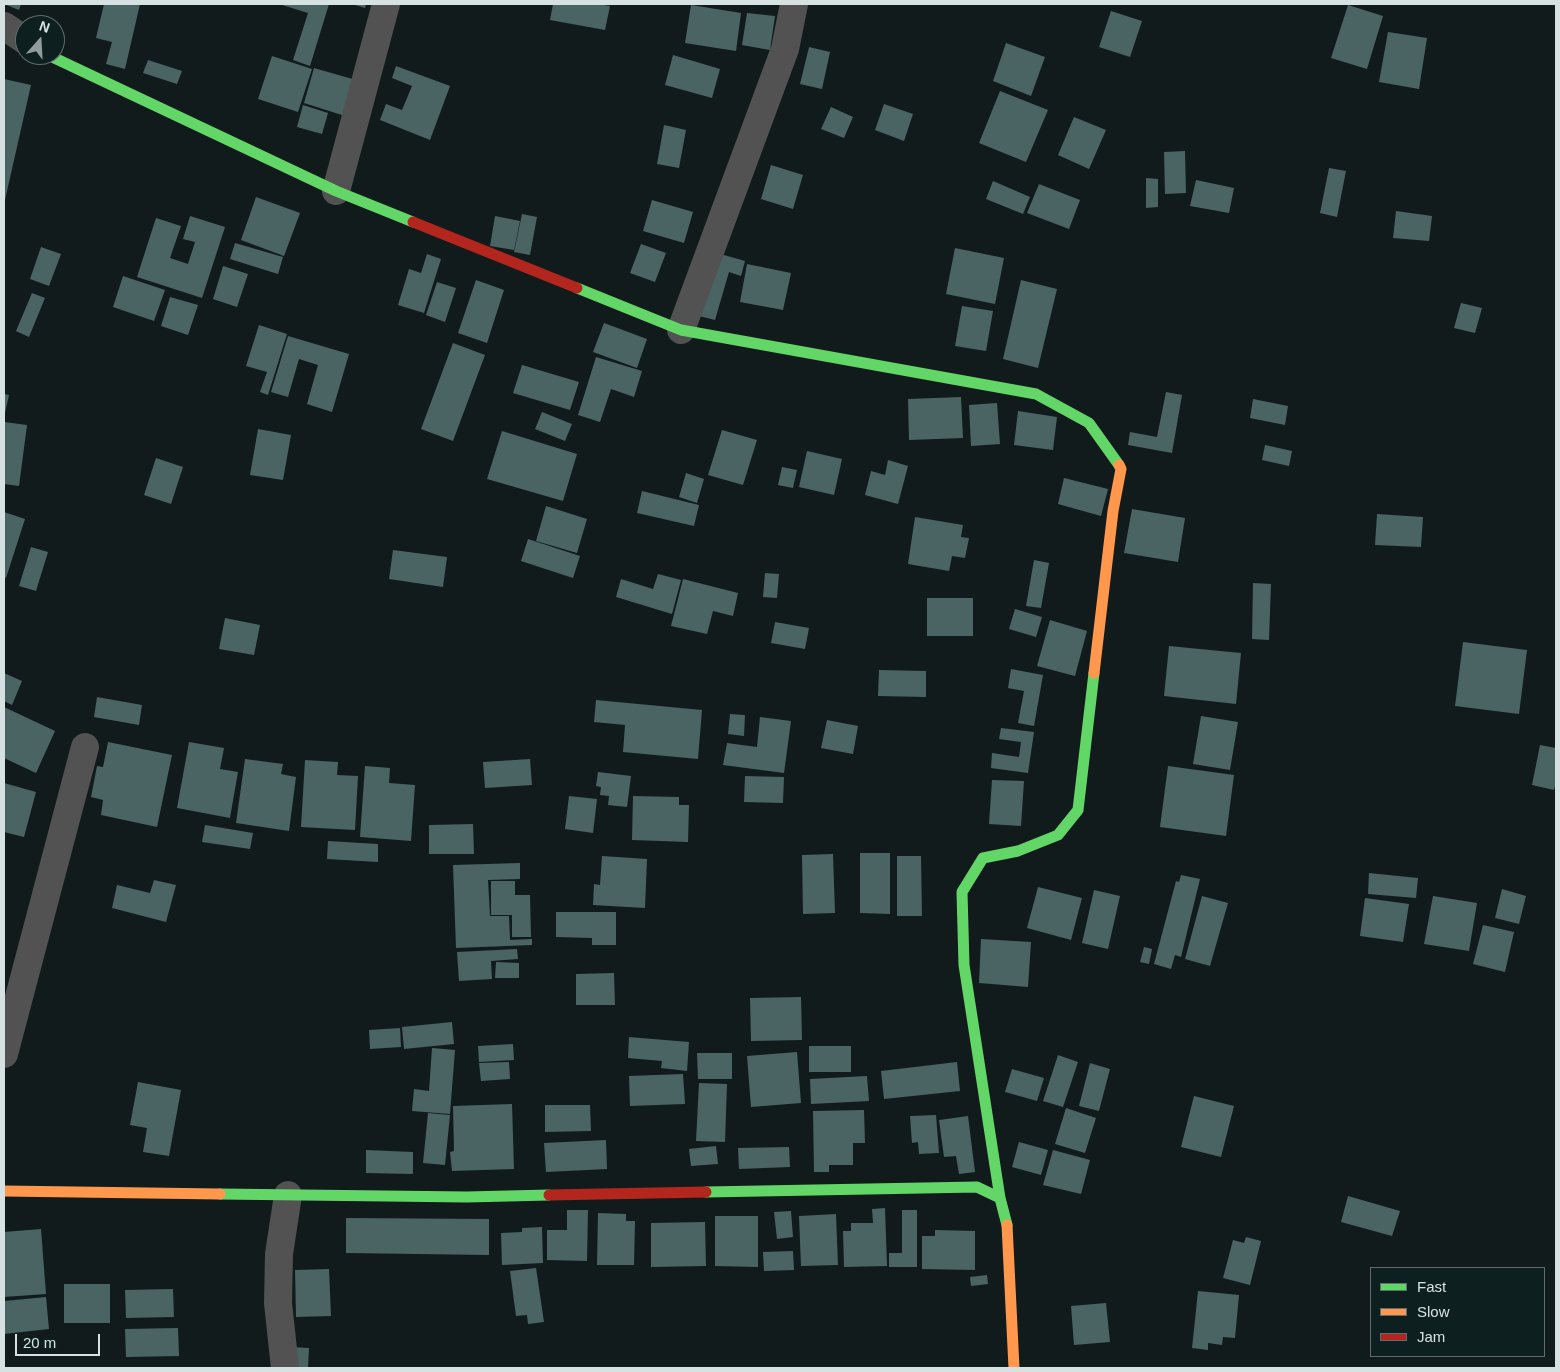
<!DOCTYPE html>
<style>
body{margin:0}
#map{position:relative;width:1560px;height:1372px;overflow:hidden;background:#121b1b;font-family:Helvetica,sans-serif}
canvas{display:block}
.frame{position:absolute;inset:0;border:5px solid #d6e1e1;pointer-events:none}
.legend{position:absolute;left:1370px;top:1267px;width:175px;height:90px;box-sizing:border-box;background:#0e1f1f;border:1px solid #5e6d6d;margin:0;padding:6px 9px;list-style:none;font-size:15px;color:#d6e1e1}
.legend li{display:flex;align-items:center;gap:10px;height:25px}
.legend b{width:25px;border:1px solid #5e6d6d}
.north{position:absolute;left:15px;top:15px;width:50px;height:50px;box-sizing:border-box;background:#0e1f1f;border:1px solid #5e6d6d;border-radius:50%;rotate:19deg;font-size:14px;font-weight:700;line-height:20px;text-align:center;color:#d6e1e1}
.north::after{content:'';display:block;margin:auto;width:18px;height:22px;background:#919c9c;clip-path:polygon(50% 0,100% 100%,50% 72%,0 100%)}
.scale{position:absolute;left:15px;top:1334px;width:85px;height:22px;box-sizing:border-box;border:2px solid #d6e1e1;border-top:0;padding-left:6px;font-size:15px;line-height:18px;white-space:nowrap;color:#d6e1e1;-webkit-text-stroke:4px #0e1f1f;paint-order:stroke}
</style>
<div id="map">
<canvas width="1560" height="1372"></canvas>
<div class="frame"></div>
<ul class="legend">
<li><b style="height:6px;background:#63d668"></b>Fast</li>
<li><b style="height:6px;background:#ff974d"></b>Slow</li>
<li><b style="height:6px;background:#b3261e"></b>Jam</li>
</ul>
<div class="north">N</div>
<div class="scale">20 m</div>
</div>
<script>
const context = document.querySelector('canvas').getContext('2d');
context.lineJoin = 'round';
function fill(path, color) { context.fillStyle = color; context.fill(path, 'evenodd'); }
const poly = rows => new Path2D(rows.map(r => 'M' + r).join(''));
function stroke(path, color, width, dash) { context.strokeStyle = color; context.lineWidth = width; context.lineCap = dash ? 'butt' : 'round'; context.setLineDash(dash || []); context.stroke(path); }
fill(poly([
 [4,4,21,4,19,10],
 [104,4,140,4,125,69,106,64,112,42,96,38],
 [279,4,329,4,310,66,293,60,308,13],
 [352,4,366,4,365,8],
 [553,4,597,4,610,6,605,30,550,20],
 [691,5,741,13,736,51,685,43],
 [1348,5,1383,16,1367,69,1331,58],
 [1111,11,1142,21,1130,57,1099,47],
 [747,13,775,16,770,50,742,45],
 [1388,32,1427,38,1419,89,1379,82],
 [1006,43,1045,57,1031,96,993,81],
 [809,47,830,52,822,89,800,84],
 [673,55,720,69,712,98,665,85],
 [272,56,312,69,298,112,258,99],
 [148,60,182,71,177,84,143,73],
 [396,66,450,86,430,140,380,120,386,104,402,110,412,86,392,78],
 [314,68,356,80,345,116,304,103],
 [4,79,31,85,5,200,4,200],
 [1000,91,1048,110,1026,162,979,143],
 [884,104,913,114,904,141,875,130],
 [303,105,328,113,322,134,297,127],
 [831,107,853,117,844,138,821,129],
 [1074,117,1106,130,1089,169,1058,155],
 [664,125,686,130,679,168,657,164],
 [1185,151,1186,193,1165,194,1164,152],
 [771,165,803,175,793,209,761,199],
 [1329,168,1346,171,1337,217,1320,213],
 [1146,178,1158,179,1158,207,1146,208],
 [1196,180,1234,188,1229,213,1190,206],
 [993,181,1030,197,1023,214,986,199],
 [1039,184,1080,200,1069,229,1027,213],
 [256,197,300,213,284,256,241,240],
 [652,200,693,212,684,243,643,231],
 [1396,211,1432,216,1429,241,1393,238],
 [522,214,537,217,530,255,514,252],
 [190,216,225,227,202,298,137,277,156,218,181,226,170,258,188,264,195,242,183,239],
 [495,216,520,221,514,250,490,246],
 [235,243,283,257,278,274,230,259],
 [641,244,666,253,655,282,630,273],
 [41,247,61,254,49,286,30,279],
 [955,248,1004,258,995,304,946,294],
 [717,253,745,261,741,276,729,272,715,320,699,316],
 [427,254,441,259,424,313,398,305,409,269,421,273],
 [747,264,791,273,783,310,740,302],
 [223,266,248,274,237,307,213,299],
 [123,276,165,290,154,321,113,307],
 [476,280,504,290,487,343,458,333],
 [1021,280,1057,289,1038,368,1003,359],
 [437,282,456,288,445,322,426,315],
 [32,293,45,298,29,337,16,331],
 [170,297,198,305,188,335,161,326],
 [1461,303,1482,308,1475,333,1454,328],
 [962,306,993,311,986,351,955,346],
 [604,323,647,339,637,368,593,352],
 [259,325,287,334,268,395,260,392,267,372,246,366],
 [288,336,349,354,332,412,307,404,318,365,299,359,288,397,271,392],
 [453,343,485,355,453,441,421,429],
 [596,357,642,371,634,397,611,389,600,422,578,415],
 [522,365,579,382,570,410,513,393],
 [1166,392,1182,395,1172,453,1128,445,1130,432,1157,437],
 [4,394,9,395,5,413,4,413],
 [961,397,963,438,909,440,908,399],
 [1253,399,1288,406,1285,425,1250,418],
 [997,403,1000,444,971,446,969,405],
 [1018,411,1057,417,1053,450,1014,445],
 [542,412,572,424,565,441,535,429],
 [4,422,27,425,19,486,4,484],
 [258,429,291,435,283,480,250,475],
 [722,430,757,440,743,485,708,475],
 [502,431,577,454,563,501,487,479],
 [1265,445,1292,451,1289,466,1262,460],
 [807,451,842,459,834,495,799,487],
 [156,458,183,467,171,504,144,495],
 [888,460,908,466,898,504,865,495,871,471,885,475],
 [782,467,797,470,793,488,778,485],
 [686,473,704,479,697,503,679,497],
 [1064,478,1108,489,1101,516,1058,504],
 [642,491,699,505,694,526,637,513],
 [546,506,587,519,577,553,536,541],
 [1132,509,1185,518,1178,562,1124,553],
 [4,512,25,519,6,578,4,577],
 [1377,514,1423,517,1421,547,1375,545],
 [915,517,963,525,961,537,969,538,965,558,952,556,949,571,908,564],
 [528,539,580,556,573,578,521,561],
 [31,547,48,552,36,591,19,586],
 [393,550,447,557,443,587,389,579],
 [1034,560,1049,563,1041,608,1026,606],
 [765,573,779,574,777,598,763,597],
 [658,574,681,580,672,614,616,597,621,579,653,589],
 [683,579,738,593,733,616,713,611,707,634,671,626],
 [1253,583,1271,584,1269,640,1252,639],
 [927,598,973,598,973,636,927,636],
 [1015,609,1042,617,1036,637,1009,629],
 [225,618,260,625,254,655,219,649],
 [1050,620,1087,631,1075,676,1037,666],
 [775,622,809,628,805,649,771,643],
 [1463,642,1527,650,1519,714,1455,706],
 [1169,646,1241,653,1236,704,1164,696],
 [1011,669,1043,675,1034,726,1018,723,1024,691,1008,688],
 [879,670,926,671,926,697,878,696],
 [4,673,22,681,12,705,4,701],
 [97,697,142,705,139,725,94,717],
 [596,700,702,710,698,759,623,752,625,725,594,722],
 [4,707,55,731,36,773,4,758],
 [730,714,745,715,744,736,728,734],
 [1201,716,1238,722,1230,770,1193,764],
 [760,717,791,721,784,773,723,765,727,743,757,747],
 [827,720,858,726,853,754,821,748],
 [1001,728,1034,732,1028,773,991,768,992,753,1019,757,1021,742,999,739],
 [108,742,172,755,157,827,101,815,103,800,91,797,97,766,103,767],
 [189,742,224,748,220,769,238,772,230,818,177,808],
 [1540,745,1556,748,1556,782,1554,790,1532,785],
 [245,759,283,764,281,774,296,777,289,831,236,823],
 [530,759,532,785,485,788,483,762],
 [305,760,338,762,337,775,358,776,355,830,301,827],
 [365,766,390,768,389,783,415,785,411,841,360,837],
 [1168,766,1234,775,1226,836,1160,827],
 [598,772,631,776,627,807,608,805,609,796,600,795,601,787,596,786],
 [745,776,784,777,783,803,744,802],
 [992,780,1024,781,1021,826,989,824],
 [4,783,36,792,24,837,4,832],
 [569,796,597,799,593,833,565,829],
 [633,796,679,797,679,805,689,805,688,842,632,840],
 [473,824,474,854,429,854,429,825],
 [205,825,253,833,250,849,202,842],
 [328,841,378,844,378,862,327,859],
 [860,853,890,853,890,914,860,913],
 [833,854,835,913,803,914,802,855],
 [602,856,647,859,645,908,593,905,594,884,600,885],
 [897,856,921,856,922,916,897,916],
 [520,863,520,879,488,880,490,916,509,916,510,940,532,939,532,945,456,948,453,865],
 [1369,873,1418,878,1416,898,1368,894],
 [1181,875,1200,879,1181,957,1175,955,1171,969,1154,964,1176,881,1179,882],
 [154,880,176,885,166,922,112,908,117,885,150,893],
 [491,881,515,881,515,895,530,895,531,937,512,937,512,915,491,915],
 [1038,887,1082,898,1071,940,1027,928],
 [1502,889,1526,896,1519,924,1495,918],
 [1094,890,1120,896,1108,949,1082,943],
 [1202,896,1228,903,1210,966,1185,959],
 [1433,896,1477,903,1469,951,1424,944],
 [1365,898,1409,904,1403,942,1360,936],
 [556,912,616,912,616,945,592,945,592,938,556,937],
 [1483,925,1514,932,1505,972,1473,964],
 [981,939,1031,942,1028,987,979,983],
 [1144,947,1152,949,1149,964,1140,962],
 [517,949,518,959,491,961,492,979,459,981,457,952],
 [496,962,519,963,519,978,495,978],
 [614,973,615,1005,576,1005,576,974],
 [801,997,802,1040,751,1041,750,998],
 [452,1022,454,1044,404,1049,402,1027],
 [400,1028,401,1047,370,1049,369,1030],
 [629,1037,689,1042,687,1071,661,1068,662,1061,628,1058],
 [513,1044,514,1060,479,1062,478,1046],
 [809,1046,851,1046,851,1072,809,1072],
 [432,1048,455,1050,450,1114,412,1111,414,1089,429,1091],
 [797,1052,801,1103,751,1107,747,1056],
 [697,1053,732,1053,732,1079,698,1079],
 [1058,1055,1078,1062,1063,1107,1043,1101],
 [509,1062,510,1079,481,1081,479,1063],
 [957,1062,960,1091,884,1099,881,1071],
 [1090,1063,1110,1069,1099,1111,1079,1106],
 [1012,1069,1044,1078,1037,1101,1005,1092],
 [683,1074,685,1104,630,1106,629,1076],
 [867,1076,869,1101,811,1104,810,1079],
 [138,1082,181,1090,169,1156,143,1152,147,1128,130,1125],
 [699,1083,727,1084,725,1142,696,1141],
 [1194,1096,1234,1106,1221,1157,1181,1147],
 [512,1104,514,1169,452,1171,450,1152,454,1151,453,1106],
 [545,1105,590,1105,591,1131,545,1132],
 [1066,1108,1096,1118,1085,1153,1055,1144],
 [864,1110,865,1143,853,1143,853,1165,829,1165,829,1172,814,1172,813,1111],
 [428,1113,450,1115,445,1165,423,1163],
 [936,1115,939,1153,919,1154,918,1142,912,1143,910,1116],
 [968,1116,975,1172,959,1174,956,1156,944,1157,939,1120],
 [606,1140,607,1169,546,1172,544,1143],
 [1019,1142,1048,1150,1041,1175,1012,1167],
 [716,1146,718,1164,691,1166,689,1149],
 [789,1147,790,1167,739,1169,738,1148],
 [366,1150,413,1152,413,1174,366,1173],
 [1053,1150,1090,1160,1081,1194,1043,1185],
 [1348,1196,1400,1211,1392,1236,1341,1222],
 [885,1208,887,1266,844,1267,843,1231,851,1231,851,1223,873,1223,872,1209],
 [567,1210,588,1210,587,1261,547,1260,547,1230,567,1230],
 [902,1210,917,1210,917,1267,889,1267,889,1253,902,1253],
 [791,1211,793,1237,777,1239,774,1212],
 [598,1213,626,1214,626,1221,635,1221,634,1265,597,1265],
 [836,1214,838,1265,801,1266,799,1216],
 [715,1216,758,1216,758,1267,715,1266],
 [346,1218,489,1219,489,1255,346,1253],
 [705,1222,706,1266,651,1267,651,1223],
 [542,1227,543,1263,502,1265,501,1233,522,1232,522,1228],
 [41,1229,46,1294,4,1297,4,1232],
 [935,1230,975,1231,975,1270,922,1269,922,1236,935,1236],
 [1246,1237,1261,1241,1250,1285,1223,1278,1233,1240,1244,1243],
 [793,1251,794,1270,764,1271,763,1252],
 [536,1268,544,1322,528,1324,527,1315,516,1316,510,1271],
 [329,1269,331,1316,296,1317,295,1270],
 [987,1275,988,1284,971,1286,970,1277],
 [64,1284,110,1284,110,1323,64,1323],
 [173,1289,174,1317,126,1318,125,1290],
 [1198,1291,1239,1295,1235,1338,1223,1337,1222,1345,1208,1343,1208,1350,1192,1348],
 [46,1297,49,1329,4,1334,4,1301],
 [1106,1303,1110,1342,1074,1345,1071,1306],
 [178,1328,179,1356,126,1357,125,1329],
 [291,1347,309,1348,308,1368,290,1368]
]), '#4a6464');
stroke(poly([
 [4,26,25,40],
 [336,191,386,4],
 [681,330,785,49,794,4],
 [4,1054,85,747],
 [285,1368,278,1303,279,1254,288,1195]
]), '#525252', 28);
stroke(poly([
 [48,55,336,191,413,222],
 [577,288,681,330,1036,394,1089,423,1119,465],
 [706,1192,977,1187,1000,1198],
 [220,1194,467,1197,549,1195],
 [1007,1225,1000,1198,964,965,962,892,983,858,1018,851,1058,835,1078,810,1094,673]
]), '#63d668', 11);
stroke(poly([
 [1094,673,1113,511,1121,469,1119,465],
 [4,1191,220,1194],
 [1007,1225,1014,1368]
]), '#ff974d', 11);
stroke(poly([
 [413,222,577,288],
 [549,1195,706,1192]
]), '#b3261e', 11);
</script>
